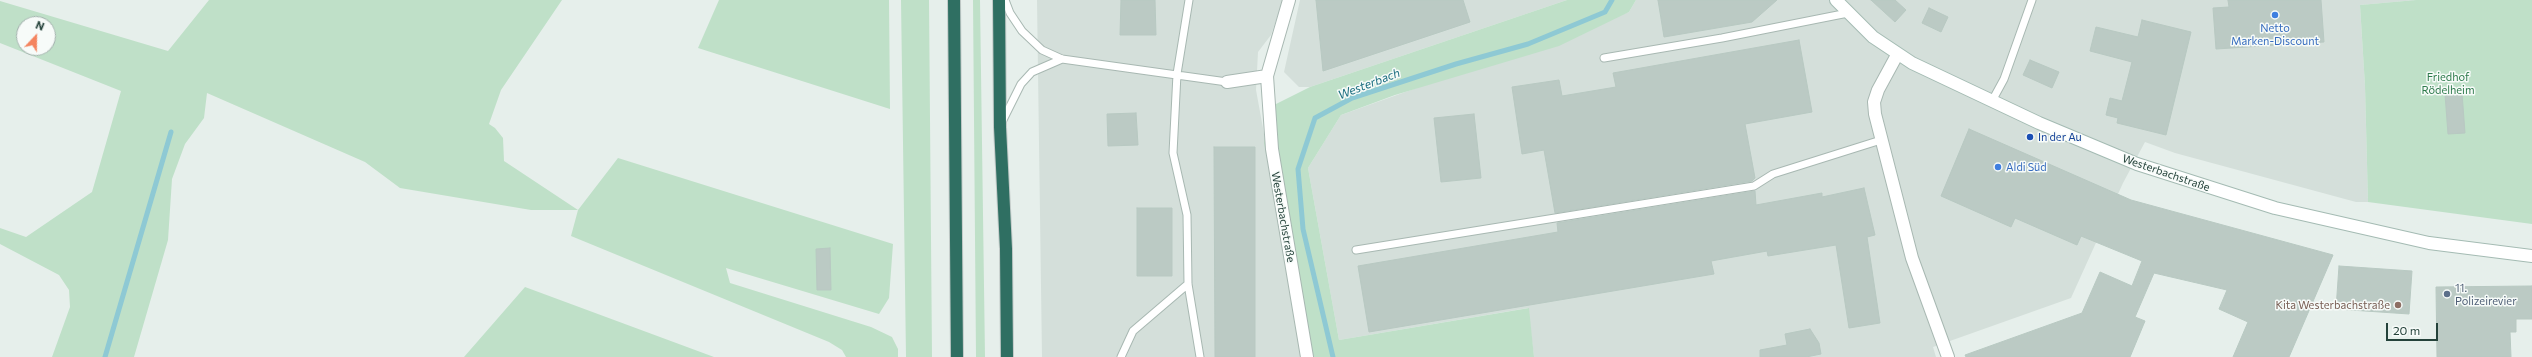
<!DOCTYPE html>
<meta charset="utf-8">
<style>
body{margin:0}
#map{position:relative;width:2532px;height:357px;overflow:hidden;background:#e6efeb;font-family:Commissioner,sans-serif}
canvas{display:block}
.north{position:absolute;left:16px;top:16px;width:40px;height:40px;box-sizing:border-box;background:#f7fbf9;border:1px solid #a3b1ad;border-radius:50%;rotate:22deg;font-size:11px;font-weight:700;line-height:16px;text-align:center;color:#24423a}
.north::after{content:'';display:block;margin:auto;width:14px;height:18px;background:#f4845f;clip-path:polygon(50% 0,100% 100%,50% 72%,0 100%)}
.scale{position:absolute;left:2386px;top:323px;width:52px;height:18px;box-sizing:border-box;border:2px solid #24423a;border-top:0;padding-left:5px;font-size:12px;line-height:14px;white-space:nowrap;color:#24423a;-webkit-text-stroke:3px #f7fbf9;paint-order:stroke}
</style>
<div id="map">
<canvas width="2532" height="357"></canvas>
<div class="north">N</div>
<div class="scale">20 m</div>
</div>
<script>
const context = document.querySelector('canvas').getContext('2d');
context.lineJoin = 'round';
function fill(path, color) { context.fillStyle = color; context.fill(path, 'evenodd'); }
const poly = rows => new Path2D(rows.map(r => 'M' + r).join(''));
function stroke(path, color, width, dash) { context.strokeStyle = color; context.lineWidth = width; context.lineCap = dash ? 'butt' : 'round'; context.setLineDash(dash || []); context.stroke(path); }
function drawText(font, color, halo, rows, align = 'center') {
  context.font = font + ' Commissioner,sans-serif'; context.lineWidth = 3; context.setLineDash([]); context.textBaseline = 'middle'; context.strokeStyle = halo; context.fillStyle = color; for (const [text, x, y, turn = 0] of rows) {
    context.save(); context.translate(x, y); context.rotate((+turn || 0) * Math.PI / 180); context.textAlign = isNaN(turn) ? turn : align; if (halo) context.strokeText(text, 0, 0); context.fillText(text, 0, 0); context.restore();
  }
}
fill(poly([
 [1037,0,1283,0,1271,35,1258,52,1256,90,1305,357,1042,357],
 [1300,0,1567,0,1310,87,1299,87,1284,72],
 [1636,0,2416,0,2360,5,2365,86,2368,202,2356,202,2175,153,2145,142,2123,183,2071,298,1933,347,1936,357,1534,357,1528,308,1339,340,1308,168,1341,115,1629,12]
]), '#d4dfda');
fill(poly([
 [209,0,562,0,501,90,489,124,495,128,503,138,504,161,578,210,618,158,893,244,889,298,879,314,726,268,730,283,871,327,892,337,898,349,898,357,846,357,842,350,829,342,571,236,578,210,531,210,400,188,365,162,207,93,204,118,185,144,172,179,168,240,134,357,52,357,70,307,69,290,59,275,0,244,0,228,26,237,92,192,121,91,0,43,0,1,168,51],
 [24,24,48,24,48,48,24,48],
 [719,0,889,0,890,109,698,48],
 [901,0,929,0,932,357,906,357],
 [973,0,980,0,985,357,976,357],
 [1567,0,1636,0,1629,12,1559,46,1395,95,1341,115,1308,168,1339,340,1529,308,1534,357,1305,357,1264,143,1272,106,1310,87],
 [2416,0,2532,0,2532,224,2368,202,2365,86,2360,5],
 [525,287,714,357,464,357]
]), '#bfe0c8');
stroke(poly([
 [105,357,171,132],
 [1333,357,1303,229,1298,169,1315,118,1352,98,1456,64,1528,44,1605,12,1612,0]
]), '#8ec9d4', 5);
const building = poly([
 [1121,0,1155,0,1156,35,1120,35,1121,0],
 [1316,0,1463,0,1470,22,1323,71,1316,0],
 [1658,0,1777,0,1752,22,1664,37,1658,0],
 [1871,0,1895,0,1906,10,1895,22,1871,0],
 [2228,0,2321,0,2324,42,2216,49,2213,8,2229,7,2228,0],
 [1929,8,1948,17,1941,32,1922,23,1929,8],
 [2142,20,2191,32,2166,135,2117,123,2118,118,2106,115,2110,98,2122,101,2132,62,2090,51,2096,27,2138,37,2142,20],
 [1799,40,1812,112,1745,124,1755,178,1752,181,1555,213,1544,150,1522,154,1512,87,1559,80,1562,96,1616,87,1613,73,1799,40],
 [2030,60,2059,72,2052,88,2023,75,2030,60],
 [2462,93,2465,133,2448,134,2445,94,2462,93],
 [1136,113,1138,145,1108,146,1107,114,1136,113],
 [1474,114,1481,178,1441,182,1434,118,1474,114],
 [1969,129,2131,200,2333,255,2289,357,2233,357,2248,322,2219,309,2227,290,2154,273,2135,317,2145,321,2130,357,1966,357,1965,355,2082,313,2100,272,2132,286,2142,261,2081,236,2077,245,2015,218,2011,227,1941,196,1969,129],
 [1214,147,1255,147,1255,357,1215,357,1214,147],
 [1864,188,1875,235,1867,237,1880,323,1849,328,1836,245,1768,256,1767,251,1711,261,1714,274,1369,332,1358,266,1558,232,1557,223,1755,191,1756,205,1822,193,1822,197,1864,188],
 [1137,208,1172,208,1172,276,1137,276,1137,208],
 [830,248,831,290,817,290,816,249,830,248],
 [2339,266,2412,271,2409,314,2336,309,2339,266],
 [2532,286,2532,319,2516,319,2516,332,2510,332,2511,357,2437,357,2436,287,2532,286],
 [1810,329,1819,343,1821,354,1806,357,1760,357,1760,350,1787,345,1785,334,1810,329]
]);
fill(building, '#bbcac4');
stroke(building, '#b8c9c2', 1);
const lane = poly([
 [1005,0,1010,13,1022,31,1042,50,1062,59,1227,82],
 [1189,0,1177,74,1173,153,1187,215,1188,284,1200,357],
 [1604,58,1722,38,1848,13],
 [1992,101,2004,79,2032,0],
 [1002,122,1021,84,1032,72,1062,59],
 [1356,250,1754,186,1773,174,1881,140],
 [1121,357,1133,331,1188,284]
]);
const street = poly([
 [1289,0,1267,76,1272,149,1307,357],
 [1897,55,1878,90,1874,102,1875,114,1912,258,1948,357],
 [1227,82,1267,76]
]);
const secondary = poly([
 [1836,0,1873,37,1912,63,2039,123,2137,164,2275,208,2429,243,2532,256]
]);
const highway = poly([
 [954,0,957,357],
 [999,0,1000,127,1006,249,1007,357]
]);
stroke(lane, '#a8b8b2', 9);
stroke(street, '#a8b8b2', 14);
stroke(secondary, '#a4bbb3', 14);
stroke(highway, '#c2cac8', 14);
stroke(lane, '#fff', 7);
stroke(street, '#fff', 12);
stroke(secondary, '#fff', 12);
stroke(highway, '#2f6f62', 12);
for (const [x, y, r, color] of [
 [2275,15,4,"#3f7fe0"],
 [2030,137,4,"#1a4fb4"],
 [1998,167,4,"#3f7fe0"],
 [2447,294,4,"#5c6f8a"],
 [2398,305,4,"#8d6e63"]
]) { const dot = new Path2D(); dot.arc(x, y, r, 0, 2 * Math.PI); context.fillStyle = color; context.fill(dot); stroke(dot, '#f7fbf9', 1.5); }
drawText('11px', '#366cbe', '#f7fbf9', [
 ["Netto",2275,28],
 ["Marken-Discount",2275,41],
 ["Aldi Süd",2006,167,"left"]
]);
drawText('11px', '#2d7a4b', '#f7fbf9', [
 ["Friedhof",2448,77],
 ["Rödelheim",2448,90]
]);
drawText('11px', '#164399', '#f7fbf9', [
 ["In der Au",2038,137]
], 'left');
drawText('11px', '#24423a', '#f7fbf9', [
 ["Westerbachstraße",2166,173,19],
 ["Westerbachstraße",1283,217,80]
]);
drawText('11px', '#4e5e75', '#f7fbf9', [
 ["11.",2455,288],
 ["Polizeirevier",2455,301]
], 'left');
drawText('11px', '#785e54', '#f7fbf9', [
 ["Kita Westerbachstraße",2390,305]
], 'right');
drawText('italic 12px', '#1c6f80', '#f7fbf9', [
 ["Westerbach",1369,84,-21]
]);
</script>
